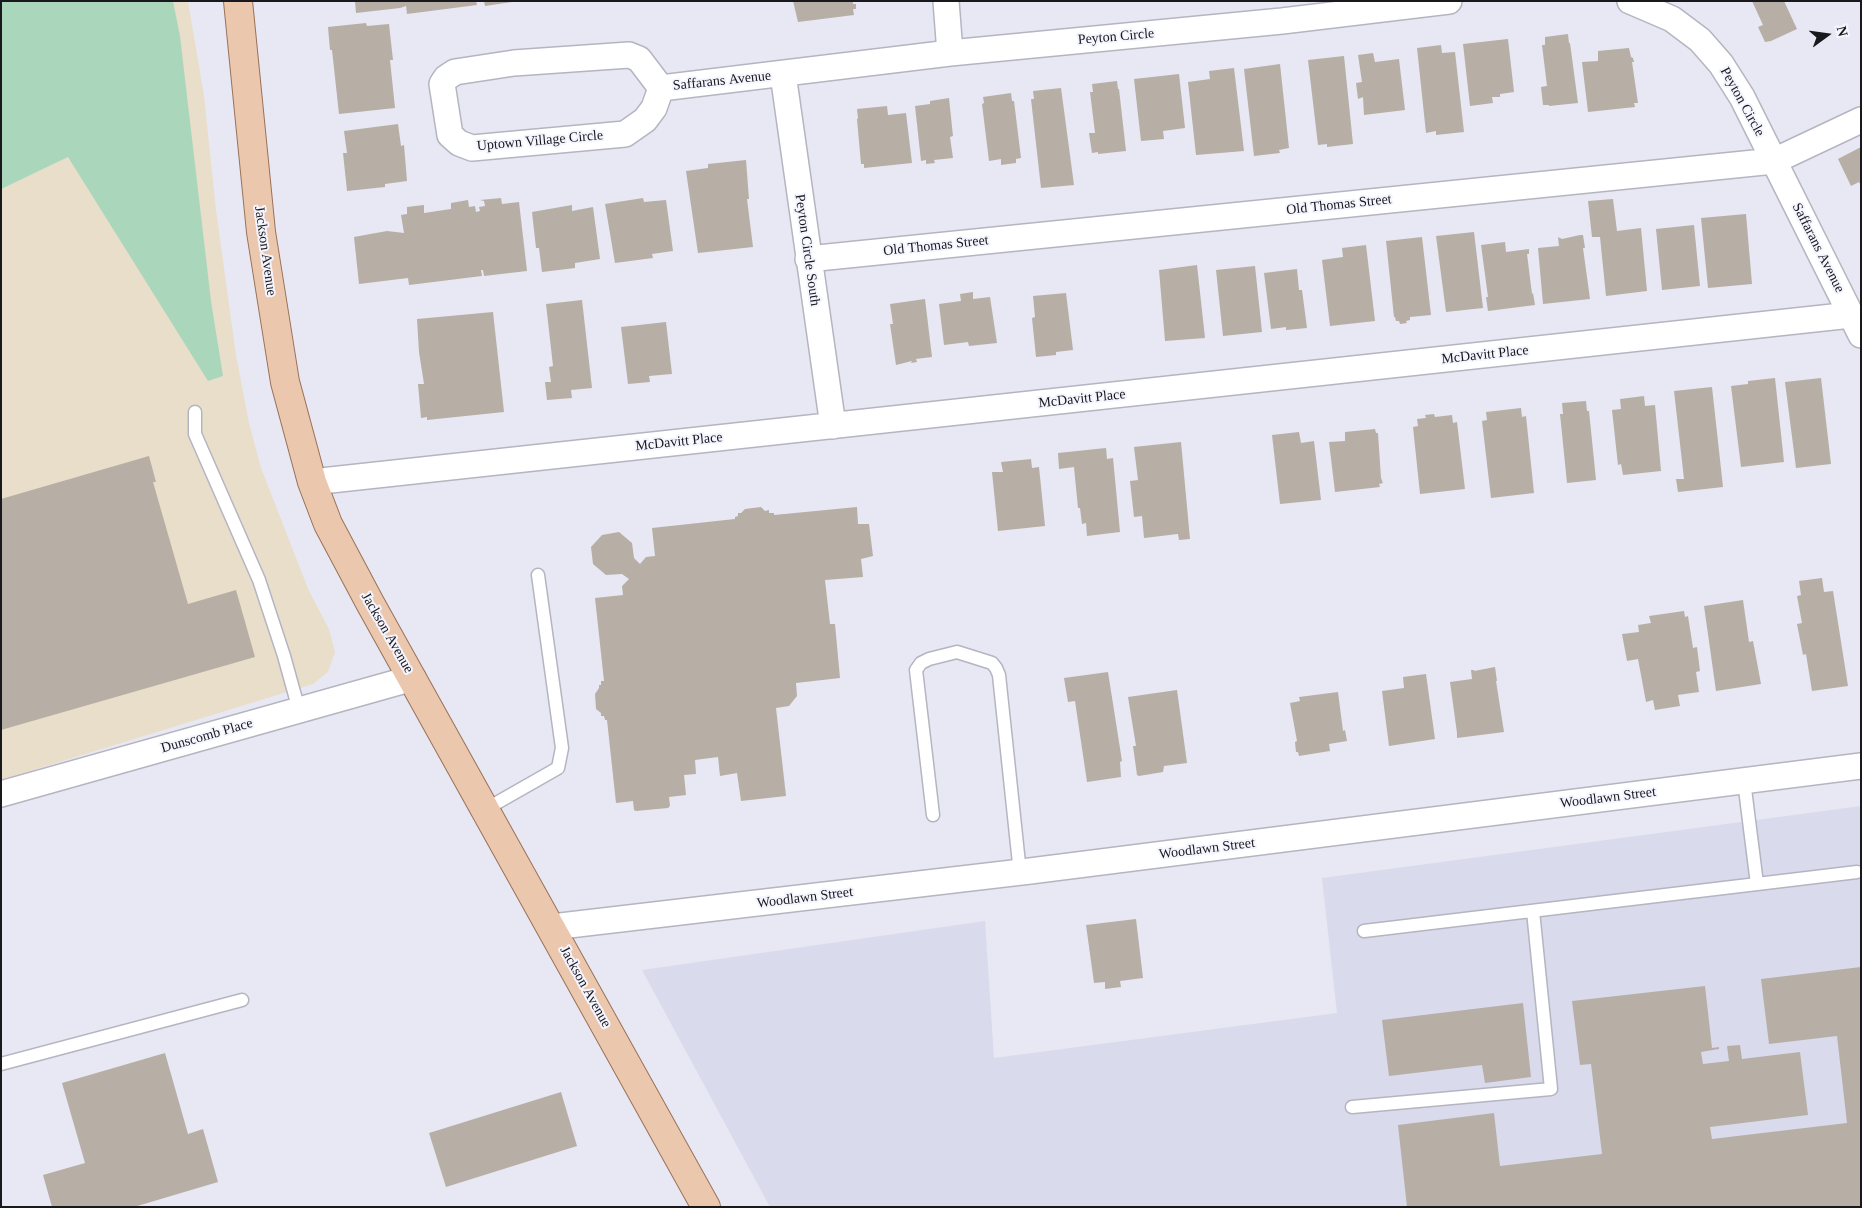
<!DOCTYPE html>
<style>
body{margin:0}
#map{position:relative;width:1862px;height:1208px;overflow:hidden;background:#e7e8f3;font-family:Georgia,serif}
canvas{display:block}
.frame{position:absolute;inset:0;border:2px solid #19191d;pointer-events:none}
.north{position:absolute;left:1802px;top:10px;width:50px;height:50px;-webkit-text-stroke:4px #f5f5ff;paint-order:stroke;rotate:76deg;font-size:14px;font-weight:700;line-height:20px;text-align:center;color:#19191d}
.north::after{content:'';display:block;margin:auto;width:18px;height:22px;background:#19191d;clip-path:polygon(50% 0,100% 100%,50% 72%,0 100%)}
</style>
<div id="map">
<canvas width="1862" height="1208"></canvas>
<div class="frame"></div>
<div class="north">N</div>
</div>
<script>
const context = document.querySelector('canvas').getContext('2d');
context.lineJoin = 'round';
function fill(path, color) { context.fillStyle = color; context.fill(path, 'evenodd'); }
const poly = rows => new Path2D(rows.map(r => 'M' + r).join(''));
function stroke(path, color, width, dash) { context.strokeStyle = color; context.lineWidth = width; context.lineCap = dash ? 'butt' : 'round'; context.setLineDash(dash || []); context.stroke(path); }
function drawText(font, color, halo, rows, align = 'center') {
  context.font = font + ' Georgia,serif'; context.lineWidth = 4; context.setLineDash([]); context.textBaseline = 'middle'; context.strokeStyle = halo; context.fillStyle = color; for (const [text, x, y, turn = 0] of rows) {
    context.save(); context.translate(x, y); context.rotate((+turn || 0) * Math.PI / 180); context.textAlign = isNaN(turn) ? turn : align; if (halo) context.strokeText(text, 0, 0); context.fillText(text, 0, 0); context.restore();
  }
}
fill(poly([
 [1861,806,1861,1207,770,1207,642,970,985,921,994,1058,1337,1013,1322,878]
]), '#d9daec');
fill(poly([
 [1,1,188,1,204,96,216,210,236,355,249,423,261,468,309,591,329,629,335,652,328,672,313,684,1,780]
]), '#e9dec9');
fill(poly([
 [1,1,173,1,180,36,211,301,223,376,208,381,68,157,1,189]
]), '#aad7bc');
fill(poly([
 [355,1,476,1,477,5,407,14,406,6,400,8,356,13],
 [484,1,512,1,512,2,485,6],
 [793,1,853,1,853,4,856,4,856,9,853,9,854,15,798,22],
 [1752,1,1784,1,1797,29,1771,41,1765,42,1758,27,1763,25],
 [366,23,367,26,389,24,393,60,390,60,395,108,339,114,332,50,330,50,328,27],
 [1568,34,1569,43,1570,43,1578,103,1549,106,1549,105,1543,105,1541,87,1547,86,1542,45,1545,45,1545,37],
 [1508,39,1514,92,1500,94,1500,97,1492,97,1493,103,1470,106,1463,44],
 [1441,45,1442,53,1455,52,1464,132,1436,135,1436,131,1426,133,1417,48],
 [1629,48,1631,57,1633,58,1634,62,1632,62,1638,103,1634,103,1635,107,1588,112,1582,62,1598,61,1598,51],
 [1373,53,1375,62,1399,59,1405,110,1364,115,1363,97,1358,99,1356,83,1362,82,1358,55],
 [1344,56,1353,144,1327,147,1327,144,1318,145,1308,60],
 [1280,64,1289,148,1279,150,1280,153,1254,156,1244,69],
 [1234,68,1244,151,1196,155,1188,82,1210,79,1209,71],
 [1179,74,1185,128,1163,131,1164,139,1141,141,1134,79],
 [1117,81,1118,89,1119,89,1126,151,1098,154,1098,152,1092,153,1089,133,1095,133,1090,92,1093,92,1092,84],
 [1061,88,1074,185,1041,188,1031,99,1034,99,1033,91],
 [1011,93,1012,101,1014,101,1021,158,1016,159,1016,163,1001,165,1001,159,989,161,982,104,984,103,983,97],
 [949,98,953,136,950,137,953,158,934,160,935,163,926,164,926,160,921,161,915,106,930,104,930,101],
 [887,106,888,115,906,113,912,163,864,168,864,164,861,164,857,119,858,118,857,109],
 [398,124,401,146,404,145,407,181,385,184,385,187,347,191,343,153,347,153,344,131],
 [1861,147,1861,186,1859,182,1851,186,1838,159],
 [746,160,749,199,747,199,753,247,698,253,686,171,708,168,708,164],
 [501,198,502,204,519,202,527,271,484,276,483,270,481,270,482,276,409,285,408,278,359,284,354,237,387,231,404,233,401,215,407,214,407,207,424,205,424,213,451,209,451,203,468,200,469,207,475,206,476,212,480,211,479,207,485,206,484,201,480,200],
 [643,198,644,202,666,200,673,251,652,254,653,258,615,263,605,204],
 [1613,199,1617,231,1641,228,1647,291,1606,296,1600,237,1592,237,1588,201],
 [572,205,572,211,593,207,600,259,575,263,575,268,542,272,539,248,536,248,532,212],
 [1746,214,1752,284,1708,288,1701,218],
 [1694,225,1700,286,1662,290,1656,229],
 [1474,232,1483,308,1446,312,1436,236],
 [1580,235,1583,235,1585,248,1583,248,1590,299,1543,304,1538,248,1559,246,1558,237,1562,239],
 [1422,237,1431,315,1410,317,1410,320,1406,321,1407,323,1400,324,1399,321,1396,321,1395,317,1394,317,1386,241],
 [1505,242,1506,252,1529,249,1529,254,1527,254,1532,294,1533,293,1535,305,1488,311,1486,297,1488,297,1481,245],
 [1366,245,1375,321,1330,326,1322,260,1343,257,1342,248],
 [1197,265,1205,338,1165,341,1159,270],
 [1255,266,1262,332,1223,336,1216,270],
 [1297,269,1299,290,1302,290,1307,328,1286,330,1286,327,1271,329,1264,273],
 [973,292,973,299,990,297,997,343,969,346,968,342,944,345,939,304,961,301,960,294],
 [1066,293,1073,350,1056,352,1056,355,1036,357,1032,318,1035,317,1033,296],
 [925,299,932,357,916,359,917,362,911,363,912,361,896,365,890,324,893,324,890,304],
 [582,300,592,388,571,390,572,398,547,400,545,382,551,382,549,367,553,366,546,304],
 [493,312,504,412,427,420,427,417,421,418,418,384,424,384,419,352,417,319],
 [666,322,672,374,649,376,650,382,628,384,621,327],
 [1775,378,1784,462,1741,467,1731,386,1748,384,1748,381],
 [1821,378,1831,464,1796,468,1785,382],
 [1712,387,1723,487,1678,492,1676,479,1684,479,1674,391],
 [1644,396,1645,406,1655,405,1661,471,1623,475,1621,464,1618,465,1612,410,1621,409,1620,399],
 [1586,401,1587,411,1589,411,1596,480,1567,483,1560,414,1563,414,1562,403],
 [1521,408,1522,417,1526,416,1534,493,1491,498,1482,421,1487,420,1486,412],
 [1434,414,1435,417,1452,415,1453,423,1457,422,1465,489,1420,494,1413,427,1418,426,1417,419,1426,418,1425,415],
 [1375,429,1376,433,1378,433,1381,478,1383,483,1379,484,1380,487,1335,492,1329,442,1345,441,1345,432],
 [1299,432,1301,443,1314,441,1321,500,1280,504,1272,435],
 [1181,442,1190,539,1179,540,1178,534,1144,538,1142,516,1134,517,1130,481,1138,480,1134,447],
 [1106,448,1107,459,1113,458,1120,532,1087,536,1086,523,1082,524,1080,508,1078,508,1074,467,1059,469,1058,453],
 [149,456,156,482,153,482,188,604,236,590,255,657,1,730,1,499],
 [1031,459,1032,468,1039,467,1045,526,998,531,992,472,1003,472,1001,462],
 [761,507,765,511,769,510,769,513,774,513,774,515,857,507,858,524,869,524,873,556,861,559,863,577,825,580,830,624,835,624,840,678,796,683,797,696,789,706,776,708,786,796,741,801,737,773,720,776,718,757,695,760,696,774,684,775,686,795,669,797,670,806,668,808,636,811,634,810,633,801,616,803,607,720,605,720,604,716,601,716,601,713,596,709,595,694,599,688,599,685,601,685,601,681,604,681,595,598,623,595,622,586,629,579,622,574,606,575,593,564,591,547,602,535,619,532,632,543,634,558,640,564,646,557,655,556,652,528,735,519,735,517,738,516,738,513,741,513,745,509],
 [1822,578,1824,592,1833,591,1848,686,1812,691,1806,654,1803,655,1797,624,1802,623,1797,596,1801,595,1799,581],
 [1743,600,1749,642,1753,641,1761,684,1716,691,1704,606],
 [1684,611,1685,617,1688,616,1693,648,1697,647,1700,671,1696,672,1699,692,1678,695,1680,706,1655,710,1653,700,1646,702,1638,659,1627,661,1622,634,1639,632,1638,625,1651,623,1649,616],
 [1495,667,1497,681,1496,681,1504,732,1457,738,1457,733,1450,682,1472,679,1471,670,1474,670,1474,671],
 [1108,672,1122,761,1120,762,1121,777,1087,782,1075,701,1068,702,1064,678],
 [1426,674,1435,739,1389,746,1382,691,1404,688,1403,677],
 [1177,690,1187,763,1164,766,1163,772,1139,776,1137,775,1133,746,1136,746,1128,697],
 [1338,692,1343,731,1345,730,1347,741,1329,744,1330,751,1299,756,1298,752,1296,752,1295,742,1297,741,1290,703,1300,701,1299,697],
 [1136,919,1143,978,1120,981,1121,987,1105,989,1105,982,1094,983,1086,925],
 [1861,967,1861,1207,1407,1207,1398,1125,1494,1113,1500,1166,1602,1154,1591,1064,1580,1065,1572,1001,1705,986,1712,1048,1719,1047,1719,1049,1701,1052,1703,1064,1729,1061,1727,1046,1740,1045,1742,1059,1800,1052,1808,1115,1710,1127,1712,1139,1847,1123,1837,1036,1769,1044,1761,979],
 [1523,1003,1531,1077,1485,1083,1482,1065,1389,1076,1382,1020],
 [165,1053,188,1134,203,1129,218,1182,134,1207,52,1207,43,1175,85,1163,62,1083],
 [561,1092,577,1146,446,1187,429,1133]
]), '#b7aea6');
const service = poly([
 [195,412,195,434,259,580,284,656,299,710],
 [1744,781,1757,884,1857,872],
 [486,809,558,768,562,748,538,575],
 [933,815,916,670,921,663,929,659,957,652,992,663,996,668,999,675,1020,873],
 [1364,931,1757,884],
 [1,1064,242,1000],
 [1352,1107,1551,1089,1533,911]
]);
const minor = poly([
 [946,1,950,53],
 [1630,1,1672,19,1700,40,1721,64,1742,97,1861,335],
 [629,55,639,59,661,88,654,108,645,120,625,134,472,148,459,143,450,135,442,84,446,78,455,72,514,63,629,55],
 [783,74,833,426],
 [661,88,950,53,1282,21,1449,1],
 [808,259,1774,161,1861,120],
 [312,482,1851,315],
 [1,794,413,678],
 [552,927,1030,871,1861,766]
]);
const primary = poly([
 [238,1,261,232,285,382,312,482,328,524,370,603,706,1207]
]);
stroke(service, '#b4b5c0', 15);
stroke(minor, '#b4b5c0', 28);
stroke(primary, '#997158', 30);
stroke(service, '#fff', 12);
stroke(minor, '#fff', 25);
stroke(primary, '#ebc7ad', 28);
drawText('14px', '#19191d', '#f5f5ff', [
 ["Peyton Circle",1116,37,-5],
 ["Saffarans Avenue",722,81,-6],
 ["Peyton Circle",1742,102,61],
 ["Uptown Village Circle",540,141,-5],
 ["Old Thomas Street",1339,205,-6],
 ["Old Thomas Street",936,246,-6],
 ["Saffarans Avenue",1818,248,63],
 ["Peyton Circle South",807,250,82],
 ["Jackson Avenue",265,251,82],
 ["McDavitt Place",1485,355,-6],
 ["McDavitt Place",1082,399,-6],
 ["McDavitt Place",679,442,-6],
 ["Jackson Avenue",387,633,60],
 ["Dunscomb Place",207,736,-16],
 ["Woodlawn Street",1608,798,-7],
 ["Woodlawn Street",1207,849,-7],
 ["Woodlawn Street",805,898,-7],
 ["Jackson Avenue",585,987,61]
]);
</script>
